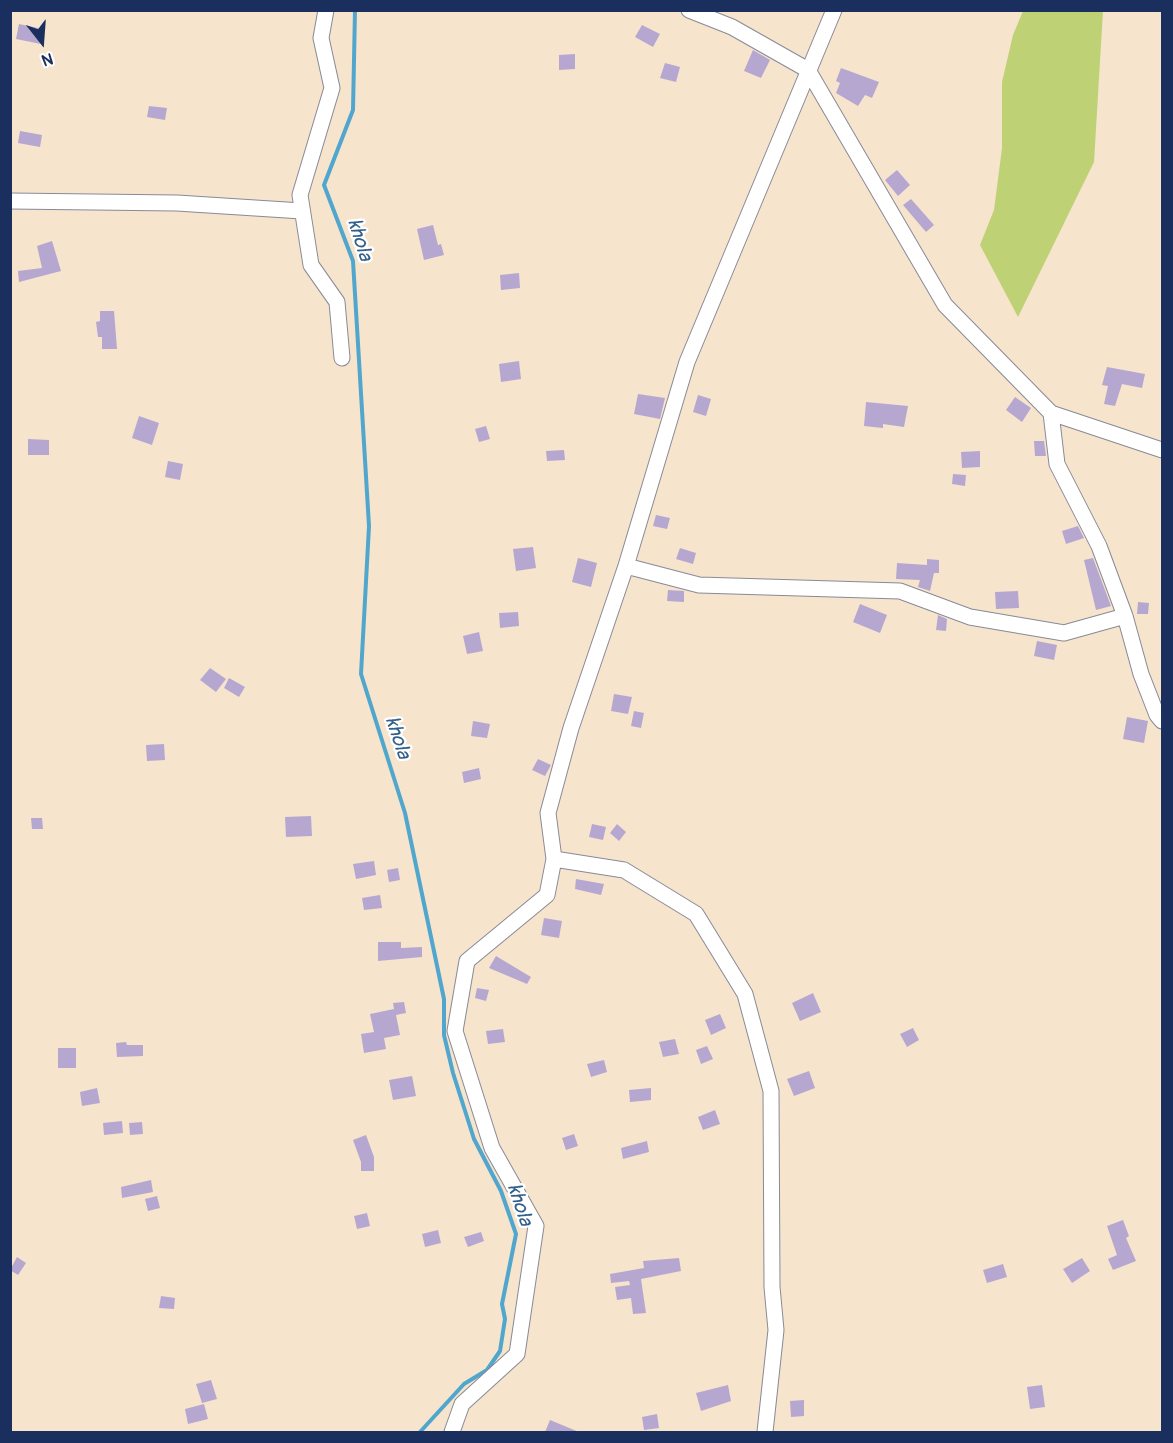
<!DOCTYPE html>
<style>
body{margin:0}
#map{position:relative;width:1173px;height:1443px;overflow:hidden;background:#f6e4cd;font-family:Pangolin,sans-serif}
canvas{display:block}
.frame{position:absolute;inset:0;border:12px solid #1b2f5e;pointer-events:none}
.north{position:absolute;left:12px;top:12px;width:60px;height:60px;-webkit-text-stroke:4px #fff;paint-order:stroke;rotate:163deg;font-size:16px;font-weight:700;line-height:24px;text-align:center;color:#1b2f5e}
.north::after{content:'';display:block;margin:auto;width:21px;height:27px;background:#1b2f5e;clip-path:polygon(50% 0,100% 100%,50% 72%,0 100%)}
</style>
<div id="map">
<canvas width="1173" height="1443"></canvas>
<div class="frame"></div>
<div class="north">N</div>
</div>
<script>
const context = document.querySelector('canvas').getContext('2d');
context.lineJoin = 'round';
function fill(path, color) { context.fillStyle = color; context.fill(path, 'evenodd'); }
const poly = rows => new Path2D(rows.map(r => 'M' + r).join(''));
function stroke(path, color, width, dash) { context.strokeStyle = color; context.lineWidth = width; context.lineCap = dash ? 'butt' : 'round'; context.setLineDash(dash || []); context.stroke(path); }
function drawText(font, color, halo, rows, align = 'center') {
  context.font = font + ' Pangolin,sans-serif'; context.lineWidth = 4.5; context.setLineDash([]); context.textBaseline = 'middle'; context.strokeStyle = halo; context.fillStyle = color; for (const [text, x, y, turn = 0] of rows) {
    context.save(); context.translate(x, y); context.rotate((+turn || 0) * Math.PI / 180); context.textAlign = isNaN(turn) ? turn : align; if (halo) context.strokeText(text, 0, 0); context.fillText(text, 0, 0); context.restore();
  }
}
fill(poly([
 [1023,11,1103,11,1094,162,1018,317,980,245,994,210,1002,148,1002,82,1013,35]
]), '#bed174');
stroke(poly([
 [355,10,353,110,324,185,353,261,369,526,361,674,405,813,444,999,444,1035,453,1073,474,1139,501,1191,516,1234,502,1304,505,1319,500,1351,487,1370,464,1384,420,1432]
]), '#50a6cc', 4);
fill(poly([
 [19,24,43,29,41,44,16,39],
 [642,25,660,34,653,47,635,37],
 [753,50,770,60,761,78,744,71],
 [575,54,575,69,559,70,559,55],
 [665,63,680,67,676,82,660,78],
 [841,68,879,82,872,98,865,95,858,106,836,93,840,83,836,81],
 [149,106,167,108,165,120,147,117],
 [20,131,42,135,40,147,18,143],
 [897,170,910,185,898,196,885,180],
 [911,199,934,225,926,232,903,205],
 [433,225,438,245,441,244,444,255,424,260,417,229],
 [52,241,61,271,19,282,18,271,42,268,37,246],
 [519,273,520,288,501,290,500,275],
 [100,311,114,311,117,349,102,349,102,337,98,337,96,322,100,321],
 [519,361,521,379,501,382,499,364],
 [1107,367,1145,374,1142,388,1122,384,1115,406,1104,404,1108,386,1102,385],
 [638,394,665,398,660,419,634,414],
 [698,395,711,399,706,416,693,412],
 [1015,397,1031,408,1022,422,1006,410],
 [866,402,908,406,904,427,883,424,883,428,864,426],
 [139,416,159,423,152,445,132,438],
 [486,426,490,439,479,442,475,429],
 [28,439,49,440,49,455,28,455],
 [1034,441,1044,441,1046,456,1035,456],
 [564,450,565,460,547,461,546,451],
 [980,451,980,467,962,468,961,452],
 [168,461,183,464,180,480,165,477],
 [953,474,966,475,965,486,952,484],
 [656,515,670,518,667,529,653,526],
 [1078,526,1084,538,1066,544,1062,531],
 [533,547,536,568,516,571,513,549],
 [680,548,696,553,693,564,676,559],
 [578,558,597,563,591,587,572,582],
 [1093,558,1111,606,1096,610,1084,560],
 [927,559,939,560,939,573,934,573,930,591,918,587,920,580,896,579,897,563,927,565],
 [668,590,684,591,684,602,667,601],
 [1018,591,1019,608,996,609,995,592],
 [1138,602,1149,603,1148,614,1137,614],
 [860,604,887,615,880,633,853,622],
 [518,612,519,626,500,628,499,613],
 [938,615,947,619,946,631,936,630],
 [479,632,483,651,467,654,463,636],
 [1037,641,1057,645,1054,660,1034,656],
 [210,668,226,679,216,692,200,680],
 [229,678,245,687,239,697,224,688],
 [614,694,632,697,628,714,611,711],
 [634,711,644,713,641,728,631,726],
 [1127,717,1148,721,1144,743,1123,739],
 [473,721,490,724,487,738,471,736],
 [164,744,165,760,147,761,146,745],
 [538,759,551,765,545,776,532,770],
 [479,768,481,779,464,783,462,772],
 [311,816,312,836,286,837,285,817],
 [31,818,42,818,43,829,32,829],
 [592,824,606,827,603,840,589,837],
 [617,824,626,832,619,841,610,833],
 [374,861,376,875,356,879,353,864],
 [398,868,400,880,389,882,387,870],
 [576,879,604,884,601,895,575,889],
 [380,895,382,908,364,910,362,898],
 [544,918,562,921,559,938,541,935],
 [378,942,401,942,401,948,422,947,422,957,378,961],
 [496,956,531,977,527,984,489,968],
 [477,988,489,990,486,1001,475,998],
 [813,993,821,1012,800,1021,792,1003],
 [404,1002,406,1013,396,1015,400,1035,384,1038,386,1049,364,1053,361,1034,374,1032,370,1014,394,1009,393,1003],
 [720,1014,726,1028,711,1035,705,1020],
 [913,1028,919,1040,907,1047,900,1034],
 [503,1029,505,1042,488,1044,486,1031],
 [675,1039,679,1054,663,1057,659,1042],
 [126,1042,127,1045,143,1045,143,1056,117,1057,116,1043],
 [707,1046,713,1059,701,1064,696,1050],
 [58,1048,76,1048,76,1068,58,1068],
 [604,1060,607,1072,591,1077,587,1064],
 [809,1071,815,1088,794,1096,787,1079],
 [412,1076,416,1096,393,1100,389,1080],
 [97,1088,100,1103,82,1106,80,1092],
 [651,1088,651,1100,630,1102,629,1090],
 [715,1110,720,1124,703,1130,698,1117],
 [122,1121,123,1133,104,1135,103,1123],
 [142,1122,143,1134,130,1135,129,1123],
 [574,1134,578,1146,566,1150,562,1138],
 [366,1135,374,1157,374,1171,361,1171,361,1162,353,1140],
 [647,1141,649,1152,623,1159,621,1148],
 [151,1180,153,1192,122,1198,121,1187],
 [157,1196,160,1208,148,1211,145,1199],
 [367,1213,370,1226,357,1229,354,1216],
 [1123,1220,1129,1236,1126,1238,1136,1261,1113,1270,1108,1259,1117,1255,1107,1226],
 [438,1230,441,1243,425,1247,422,1234],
 [481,1232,484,1241,468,1247,464,1237],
 [17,1257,26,1263,18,1275,10,1270],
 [679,1258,681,1271,641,1279,646,1313,633,1314,631,1298,617,1300,615,1287,630,1285,629,1281,611,1283,610,1274,644,1268,643,1261],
 [1082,1258,1090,1271,1072,1283,1063,1269],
 [1003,1264,1007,1277,987,1283,983,1270],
 [161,1296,175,1298,174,1309,159,1308],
 [211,1380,217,1399,202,1403,196,1384],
 [728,1385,731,1401,701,1411,696,1393],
 [1042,1385,1045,1407,1030,1409,1027,1387],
 [804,1400,804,1416,791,1417,790,1401],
 [204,1404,208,1419,188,1424,185,1409],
 [657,1414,659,1428,644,1430,642,1417],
 [550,1420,579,1432,545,1432]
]), '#b6a7d1');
const minor = poly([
 [326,10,321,38,332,88,300,195,311,265,337,302,342,358],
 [689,10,732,27,808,70,945,305,1051,413,1162,450],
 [10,201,177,203,302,211],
 [1051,413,1057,464,1099,546,1125,616,1141,674,1157,715,1162,721],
 [626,566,699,585,900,591,970,617,1064,633,1125,616],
 [554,859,624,870,696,914,745,994,771,1091,772,1287,776,1330,765,1432],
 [452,1432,462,1404,517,1354,536,1226,492,1148,455,1031,467,961,547,895,554,859,548,813,571,728,626,566,687,362,834,10]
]);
stroke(minor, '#888a96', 17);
stroke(minor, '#fff', 15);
drawText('italic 20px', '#305f8a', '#fff', [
 ["khola",359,240,73],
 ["khola",397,738,72],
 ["khola",519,1205,72]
]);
</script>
